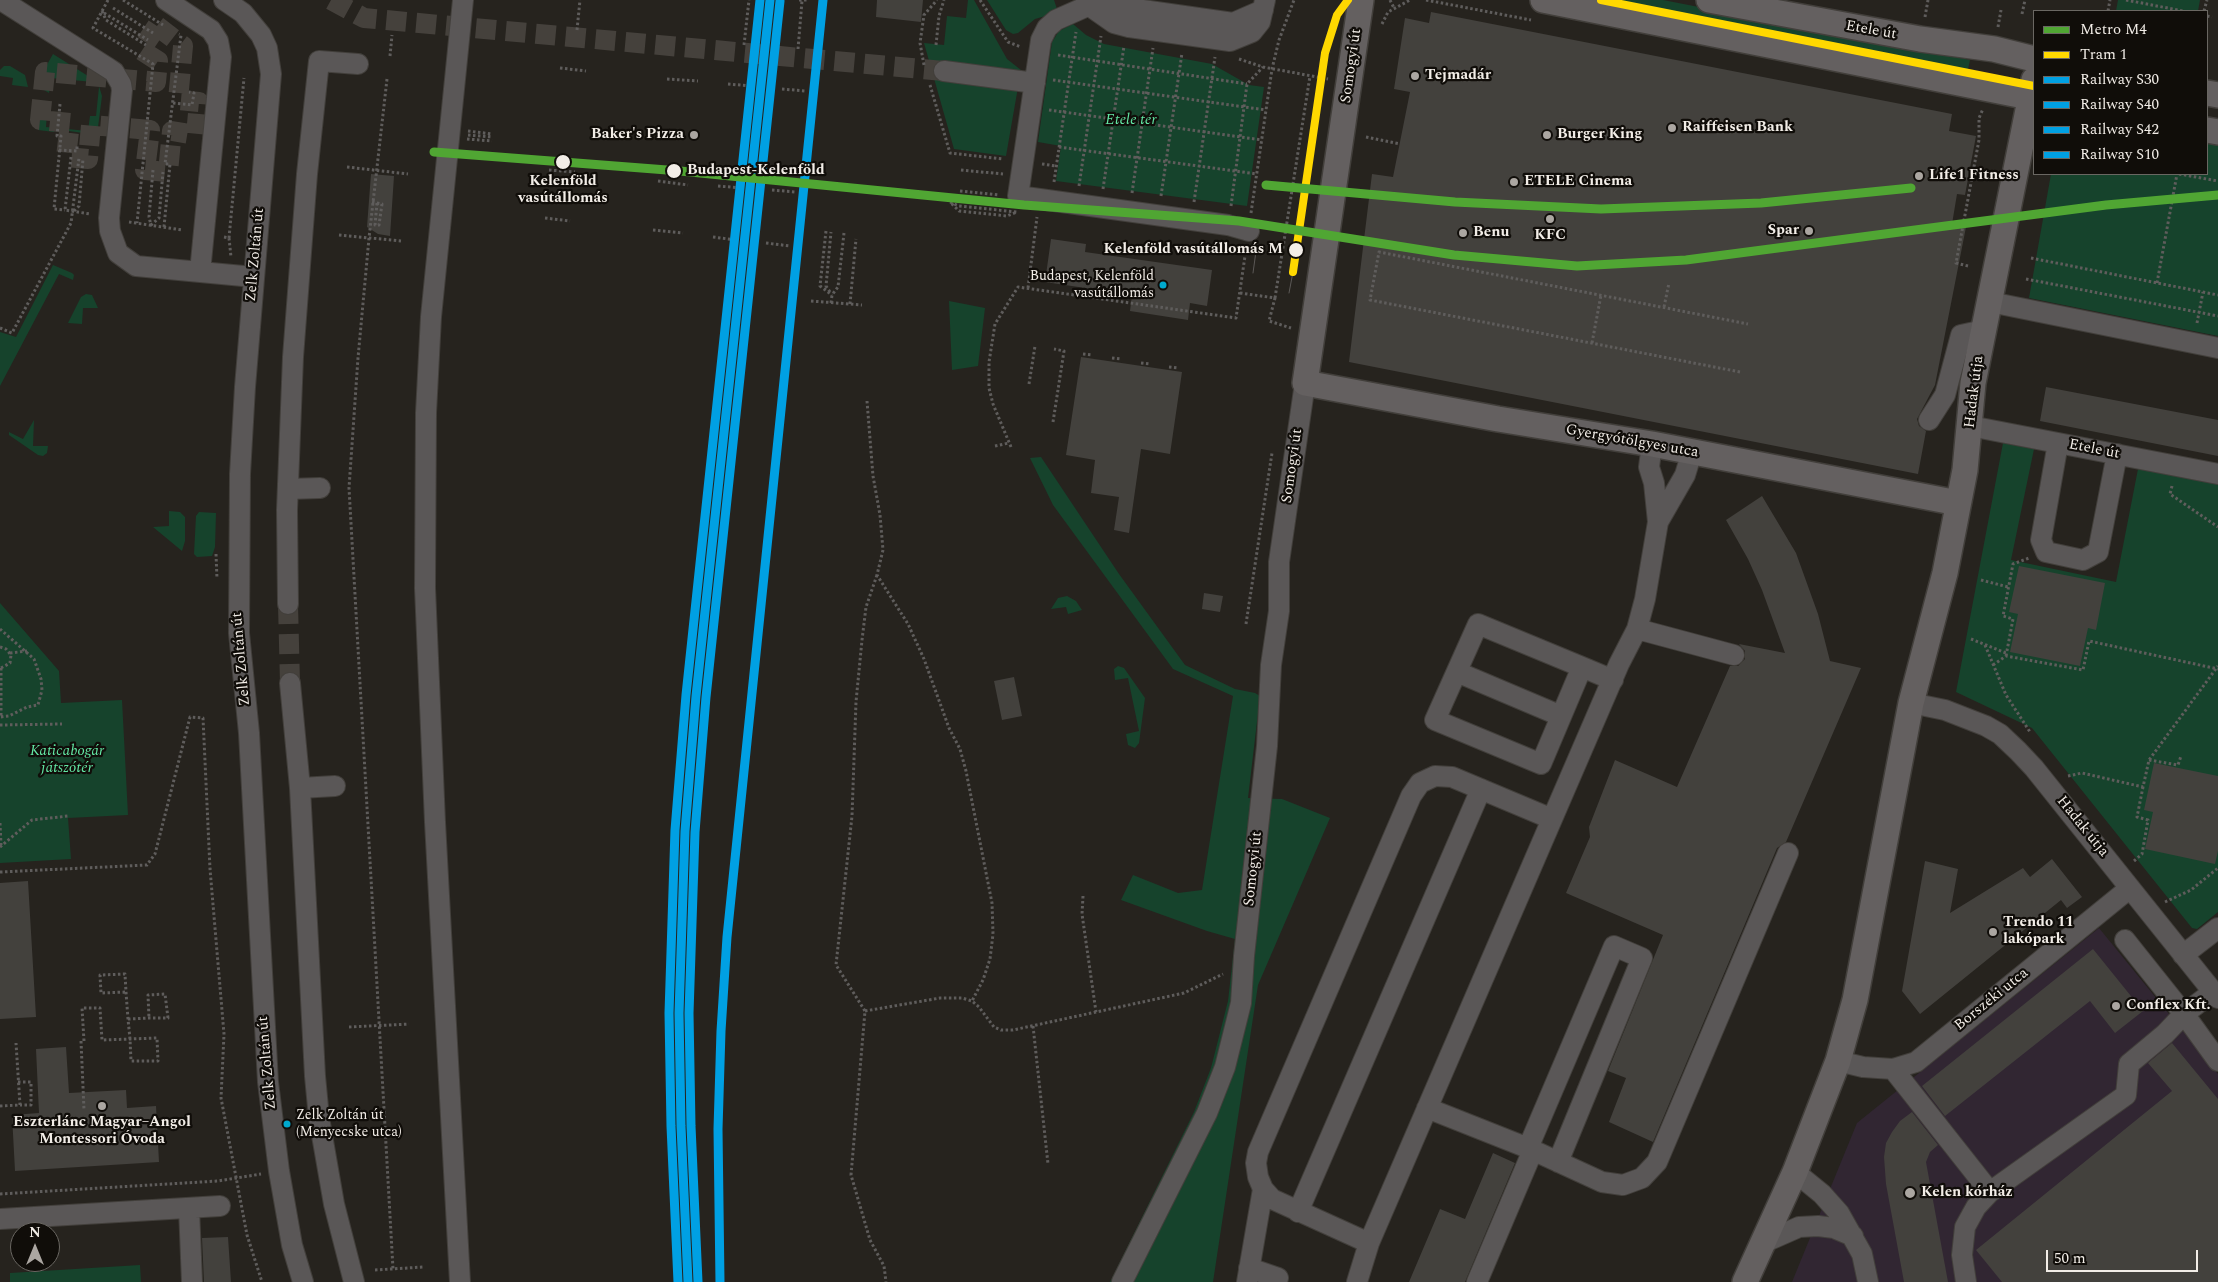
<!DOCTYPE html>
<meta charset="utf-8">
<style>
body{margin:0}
#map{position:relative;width:2218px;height:1282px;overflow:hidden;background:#26231e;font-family:Spectral,serif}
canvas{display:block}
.legend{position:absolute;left:2033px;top:10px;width:175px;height:165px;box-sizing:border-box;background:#100d09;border:1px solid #6a6762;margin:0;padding:6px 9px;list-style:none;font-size:15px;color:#f2ede7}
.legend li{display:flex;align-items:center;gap:10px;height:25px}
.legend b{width:25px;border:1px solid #6a6762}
.north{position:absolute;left:10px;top:1222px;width:50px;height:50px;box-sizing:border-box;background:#100d09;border:1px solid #6a6762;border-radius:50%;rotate:0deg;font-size:14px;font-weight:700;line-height:20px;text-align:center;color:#f2ede7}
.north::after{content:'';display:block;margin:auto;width:18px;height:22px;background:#aba6a1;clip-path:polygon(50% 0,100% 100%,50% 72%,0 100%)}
.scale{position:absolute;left:2046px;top:1250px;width:152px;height:22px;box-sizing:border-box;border:2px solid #f2ede7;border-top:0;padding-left:6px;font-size:15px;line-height:18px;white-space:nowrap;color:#f2ede7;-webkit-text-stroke:4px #100d09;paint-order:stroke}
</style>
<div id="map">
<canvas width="2218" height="1282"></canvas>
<ul class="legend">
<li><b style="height:6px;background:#50a633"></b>Metro M4</li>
<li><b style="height:6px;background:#ffd800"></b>Tram 1</li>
<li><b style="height:6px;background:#00a0e3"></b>Railway S30</li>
<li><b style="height:6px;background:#00a0e3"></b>Railway S40</li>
<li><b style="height:6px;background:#00a0e3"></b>Railway S42</li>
<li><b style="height:6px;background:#00a0e3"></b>Railway S10</li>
</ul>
<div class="north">N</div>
<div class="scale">50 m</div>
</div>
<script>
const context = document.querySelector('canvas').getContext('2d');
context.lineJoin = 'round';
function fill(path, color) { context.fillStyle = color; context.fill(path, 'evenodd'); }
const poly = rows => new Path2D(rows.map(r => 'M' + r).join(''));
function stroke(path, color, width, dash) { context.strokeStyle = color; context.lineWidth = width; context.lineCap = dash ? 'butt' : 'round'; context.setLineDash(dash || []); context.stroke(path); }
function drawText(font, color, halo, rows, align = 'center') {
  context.font = font + ' Spectral,serif'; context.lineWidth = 4.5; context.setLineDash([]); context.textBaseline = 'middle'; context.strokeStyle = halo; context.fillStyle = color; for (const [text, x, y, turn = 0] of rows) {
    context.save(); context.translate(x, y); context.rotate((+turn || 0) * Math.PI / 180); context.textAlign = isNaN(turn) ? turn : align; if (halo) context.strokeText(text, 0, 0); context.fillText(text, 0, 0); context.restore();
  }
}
fill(poly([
 [2099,928,2218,1074,2218,1282,1792,1282,1857,1123]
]), '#312632');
fill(poly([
 [968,0,974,0,1007,59,1021,70,1006,156,954,149,924,43,944,45,947,16,966,18],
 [987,0,1054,0,1057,9,1056,13,1035,19,1018,33,1013,34,1006,30],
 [1588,0,1663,0,1970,60,1967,74],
 [2118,0,2200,0,2198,11,2116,11],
 [1073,24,1086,35,1104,44,1212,64,1249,85,1264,87,1247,206,1056,181,1061,146,1038,142,1052,42,1059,31],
 [53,54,96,81,99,86,102,96,97,135,55,129,54,132,38,130,40,117,47,111,46,127,88,131,90,116,96,116,99,87,93,82,51,78,49,93,44,90,43,85,44,70],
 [4,66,10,66,25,75,28,87,12,85,13,78,0,76,0,70],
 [2207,143,2218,145,2218,336,2029,298,2051,174,2207,174],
 [53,265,72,273,74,275,73,280,59,274,0,386,0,332,16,337],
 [86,294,92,295,98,308,83,308,82,324,68,323,81,297],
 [949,301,985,308,978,366,952,370],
 [34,420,33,446,48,446,47,453,43,456,38,455,9,435,9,432,23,439],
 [2003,443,2034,449,2011,560,2116,582,2138,469,2218,484,2218,912,2197,929,2192,928,2032,728,1956,692],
 [1041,457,1119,574,1185,665,1235,689,1255,693,1260,696,1248,798,1282,799,1330,818,1258,985,1213,1282,1110,1282,1194,1112,1211,1068,1228,1001,1235,939,1207,931,1121,900,1133,875,1178,893,1202,890,1233,696,1173,669,1053,505,1030,458],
 [169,511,180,512,185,517,185,541,182,551,153,527,169,526],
 [199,512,216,513,215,547,212,556,197,557,194,554,196,516],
 [1067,596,1076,601,1082,610,1068,614,1066,607,1051,609,1058,598],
 [0,603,59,671,61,703,122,700,128,815,68,818,71,859,0,863],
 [1118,666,1124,668,1145,698,1139,743,1135,748,1128,745,1126,734,1139,731,1128,678,1115,680,1114,669],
 [140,1265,141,1282,10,1282,10,1273]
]), '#16432c');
fill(poly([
 [877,0,923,0,921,22,876,17],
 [1431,12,1952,114,1949,131,1976,136,1965,195,1957,194,1952,224,1966,227,1935,385,1917,419,1919,426,1926,431,1918,474,1349,362,1372,174,1393,177,1410,92,1394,89,1405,18,1429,23],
 [371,174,394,176,390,236,378,234,367,227],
 [1051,239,1086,244,1085,252,1212,270,1207,306,1190,303,1188,320,1130,311,1132,295,1045,282],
 [1081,357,1182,372,1170,454,1141,449,1129,533,1114,530,1119,497,1091,493,1095,460,1066,455],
 [2046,387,2218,420,2218,456,2040,421],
 [1762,496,1796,553,1818,614,1830,661,1861,668,1786,842,1777,848,1653,1142,1609,1122,1626,1078,1608,1071,1663,935,1566,893,1590,837,1589,827,1615,760,1677,787,1730,666,1738,666,1745,659,1745,651,1739,644,1785,653,1762,590,1748,559,1726,520],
 [2019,566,2105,583,2096,630,2088,628,2080,666,2010,652,2018,614,2009,612],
 [1204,593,1223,596,1220,612,1202,609],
 [1014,677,1022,716,1002,720,994,681],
 [2154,763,2218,776,2218,851,2215,864,2145,849,2153,812,2144,810],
 [2052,859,2082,897,2067,908,2061,900,1920,1014,1902,991,1925,861,1958,869,1950,913,2023,868,2030,877],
 [28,881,36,1017,0,1019,0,883],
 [2093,949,2143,1011,2115,1033,2090,1001,1945,1116,1922,1086],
 [2172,1043,2218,1099,2218,1282,2002,1282,1976,1250,2172,1091,2148,1063],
 [66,1047,69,1093,126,1090,127,1108,156,1106,159,1162,15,1171,12,1115,39,1113,36,1049],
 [1912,1112,1938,1145,1930,1152,1926,1162,1948,1282,1904,1282,1886,1184,1884,1157,1886,1143,1892,1132,1900,1121],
 [1493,1153,1515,1163,1465,1282,1409,1282,1440,1209,1465,1219],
 [228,1237,231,1282,204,1282,202,1238]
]), '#43413d');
stroke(poly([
 [331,0,364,18,944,71],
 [157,26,183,46,178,100,199,102,196,135,172,131,168,172,145,170,150,130,91,125,88,159,66,157,70,123,40,120,45,72,156,82,158,61,141,50,157,26],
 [288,604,290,683]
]), '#45413c', 20, [20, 10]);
const minor = poly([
 [1,0,108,68,114,72,121,84,122,90,109,218,110,231,118,253,136,266,254,277],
 [166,0,211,30,218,41,221,57,200,272],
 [224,0,243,13,261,35,267,48,271,74,245,387,240,474,239,633,249,733,268,1082,279,1171,292,1245,303,1282],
 [1090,0,1094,9,1114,23,1129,27,1230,41,1252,32,1260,22,1265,0],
 [1097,0,1115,6,1233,23,1263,10],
 [1092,4,1056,20,1047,28,1041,40,1018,196,1228,225,1249,231],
 [944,71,1035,83],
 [1990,302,2218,348],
 [1929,420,1945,395,1961,335,1984,330],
 [1970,426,2218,474],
 [2058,443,2041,540,2046,552,2083,560,2098,552,2117,454],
 [1652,444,1649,467,1654,483,1658,522],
 [288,489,320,488],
 [288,604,287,510,293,357,307,174,319,61,358,64],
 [1637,629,1734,655],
 [1582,667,1541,764,1435,720,1478,624,1582,667,1613,680],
 [1457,672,1561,716],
 [290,683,300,788,315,1076,319,1118,334,1204,354,1282],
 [1911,703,1945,710,1986,726,2000,734,2018,751,2034,768,2218,998],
 [300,788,335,786],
 [2125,940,2184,1014,2213,992],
 [2183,955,2218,928],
 [1838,1061,1863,1067,1893,1069,1916,1062,2130,888],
 [1893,1069,1990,1192],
 [1427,1108,1528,1148,1602,1182,1623,1185,1642,1178,1657,1162,1788,853],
 [1528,1148,1614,946,1642,958,1558,1162],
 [1795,1172,1822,1194,1839,1213,1862,1254,1868,1282],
 [189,1208,192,1282],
 [1298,1212,1481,789],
 [0,1219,220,1206],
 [1765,1242,1799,1227,1818,1226,1834,1228,1853,1236],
 [1369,1243,1272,1199,1263,1189,1258,1177,1256,1163,1258,1152,1411,796,1420,783,1435,776,1452,777,1552,819],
 [1249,1268,1278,1278],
 [460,1282,435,822,425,588,426,413,431,317,463,0],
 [1122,1282,1207,1113,1225,1067,1241,1003,1244,956,1267,746,1271,665,1279,611,1279,562,1305,383],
 [1247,1282,1263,1189],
 [1357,1282,1369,1243,1619,664,1637,629,1645,599,1658,522,1685,475,1692,452],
 [1477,1282,1533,1150],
 [1966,1282,1962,1255,1965,1227,1976,1207,1990,1192,2126,1095,2129,1064,2165,1034,2184,1014,2218,1061]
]);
const major = poly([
 [1361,0,1305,383,1498,419,1652,444,1958,503],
 [1543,0,2034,98],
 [1709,0,1920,39,1994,49,2034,59],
 [2207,93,2218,95],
 [2207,130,2218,132],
 [1745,1282,1795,1172,1838,1061,1855,1000,1911,703,1945,573,1965,470,1973,383,2034,80]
]);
stroke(minor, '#423f3b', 22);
stroke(major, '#423f3b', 28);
stroke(poly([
 [108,0,93,28,153,64,137,223],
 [123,0,163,25],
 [799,0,808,0],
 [980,0,1008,42,1021,47],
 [1390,0,1394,8],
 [1426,0,1531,20],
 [2126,0,2183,11],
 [113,8,153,33],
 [102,11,106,20,146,45],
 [2108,11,2110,0],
 [2204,11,2207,0],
 [104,13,148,40],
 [2022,14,2025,0],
 [2207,16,2212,17],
 [1925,17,1928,0],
 [1382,24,1388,12,1410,0],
 [1998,27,2001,10],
 [577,30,580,0],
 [744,45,749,0],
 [936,45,939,16,944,0],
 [798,49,802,1],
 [1058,55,1247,84],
 [390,56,392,35],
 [1239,59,1263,67,1328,79],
 [924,65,920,43,924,15,937,0],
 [560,68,586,71],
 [387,79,369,238,358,358,349,488,393,1269],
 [667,79,698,81],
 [1053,80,1266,110],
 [728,84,751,86],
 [930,85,950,153,1003,159],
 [782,89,805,91],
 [173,103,192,105,194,93,189,92],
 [60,104,57,136,61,136,54,209,65,210],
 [1049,110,1262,140],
 [468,131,492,134],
 [468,135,492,137],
 [1366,137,1400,144],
 [467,139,492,141],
 [1059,147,1257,174],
 [59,150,77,151,77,146],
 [71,157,65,210,90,214],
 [1042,164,1056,166],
 [347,167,408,174],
 [153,170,149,217,151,225,159,218,163,172],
 [549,170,575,172],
 [961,170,1003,174],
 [2179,174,2218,181],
 [658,181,688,185],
 [1054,182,1076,32],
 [718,186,742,188],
 [1079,186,1101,36],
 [1103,189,1124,46],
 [772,190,795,192],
 [960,191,999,195],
 [1132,193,1153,48],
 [1161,196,1182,53],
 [372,202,382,204,379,225,375,225,377,203],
 [950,202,959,206,1017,212,1007,216,959,211,950,202],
 [1194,202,1215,57],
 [1231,206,1247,84,1263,67],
 [74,211,79,206,83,159],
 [1251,213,1272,69,1279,40,1294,0],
 [545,218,570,221],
 [129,222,182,230],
 [164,227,170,164,165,164,181,35,179,34],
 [653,230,683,233],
 [826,231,820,286,832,295],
 [339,235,401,241],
 [224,237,229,238,244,78],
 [713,237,736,240],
 [229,238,231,257],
 [766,243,790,246],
 [2031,258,2218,295],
 [1968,266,1956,263,1979,140,1979,118,1983,109],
 [2026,279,2218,316],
 [2157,283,2177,174],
 [1028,288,1037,217],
 [830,292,826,286,831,232],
 [1240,293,1275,298,1269,321,1291,328],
 [1275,298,1310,76],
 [811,301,862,305],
 [831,303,832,295,838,287,844,233],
 [850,304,856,239],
 [1664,307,1669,283],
 [2197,323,2203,292],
 [0,328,12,333,71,223,79,158],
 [1592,343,1601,295],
 [1083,354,1092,355],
 [1112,358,1121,359],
 [1141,363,1150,364],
 [1169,367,1178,368],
 [1740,372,1370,300,1379,252,1748,324],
 [1029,384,1035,346],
 [867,401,873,476,880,515,883,550,877,575,908,624,924,659,949,728,960,749,966,771,992,903,993,934,990,959,983,980,972,1001],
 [1053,422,1064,351,1054,349],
 [995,446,1009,443],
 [1011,447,993,404,989,388,989,362,995,324,1018,287,1236,318,1246,249],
 [2172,486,2170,494,2218,527],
 [216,554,217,579],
 [877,575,866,607,862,640,856,702,852,816,836,965,865,1011,851,1175,870,1240,884,1266,886,1282],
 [1981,580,2008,587],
 [1246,624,1272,453],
 [0,629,34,659,41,679,42,690,38,705,27,707,9,716,0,717],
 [1971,639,2006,653],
 [1985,645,2006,695,2030,732],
 [0,647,6,649,11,655,10,663,1,668],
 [10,653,27,651],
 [2006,656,2013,619,2003,616,2013,564,2029,558],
 [1993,665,2006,656,2083,670,2089,641,2218,669],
 [1,668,1,717],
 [0,725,62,724],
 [2149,760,2178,765,2181,756],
 [2068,776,2082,773,2143,787,2149,760,2218,666],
 [0,823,1,845],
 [0,847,32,820,68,816],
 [2134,861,2142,854,2148,820,2137,817,2143,787],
 [0,872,147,865,155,854,190,717,203,718,210,869,224,1034,221,1098,247,1235,262,1282],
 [1083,896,1082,914,1096,1012],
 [2165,902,2191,890,2218,868],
 [865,1011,940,998,962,998,972,1001,979,1007,994,1027,1001,1030,1013,1030,1184,993,1223,974],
 [128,1019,149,1018,168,1018,165,994,148,995,149,1018],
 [1033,1026,1048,1164],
 [349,1027,409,1024],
 [81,1041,84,1110],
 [84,1041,82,1008,100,1008,102,1040,130,1039,157,1038,158,1061,131,1061,130,1039,128,1019,126,992,125,974,100,975,101,993,126,992],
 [18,1082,31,1082,31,1105,20,1105],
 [0,1106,20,1105,16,1043],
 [0,1194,218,1181,261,1174],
 [375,1270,423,1267]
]), '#5f5d5c', 3, [2.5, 2.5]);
stroke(minor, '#5a5757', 20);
stroke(major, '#646060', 25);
stroke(poly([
 [1253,273,1257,244],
 [1289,293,1293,272]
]), '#5c5957', 1);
stroke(poly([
 [720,1282,718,1129,721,1031,727,937,823,0]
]), '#00a0e3', 9);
stroke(poly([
 [688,1282,681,1126,679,1013,685,831,696,696,770,0]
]), '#00a0e3', 9);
stroke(poly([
 [698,1282,691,1126,689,1013,695,832,706,697,780,1]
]), '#00a0e3', 9);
stroke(poly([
 [678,1282,671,1126,669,1013,675,830,686,695,760,0]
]), '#00a0e3', 9);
stroke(poly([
 [1601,0,2034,86],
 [1293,272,1325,53,1337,15,1348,0]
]), '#ffd800', 8);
stroke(poly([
 [434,152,680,171,1024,205,1239,221,1454,255,1577,266,1686,260,2106,205,2218,195],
 [1266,185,1455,202,1601,209,1761,203,1911,188]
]), '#50a633', 9);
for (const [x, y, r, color] of [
 [1415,76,5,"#aba6a1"],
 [1672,128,5,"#aba6a1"],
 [694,135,5,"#aba6a1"],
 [1547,135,5,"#aba6a1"],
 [563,162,8,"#f2ede7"],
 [674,171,8,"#f2ede7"],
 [1919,176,5,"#aba6a1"],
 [1514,182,5,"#aba6a1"],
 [1550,219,5,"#aba6a1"],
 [1809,231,5,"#aba6a1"],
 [1463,233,5,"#aba6a1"],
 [1296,250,8,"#f2ede7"],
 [1163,285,4.5,"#00a9ce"],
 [1993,932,5,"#aba6a1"],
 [2116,1006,5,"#aba6a1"],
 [102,1106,5,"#aba6a1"],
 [287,1124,4.5,"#00a9ce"],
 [1910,1193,6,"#aba6a1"]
]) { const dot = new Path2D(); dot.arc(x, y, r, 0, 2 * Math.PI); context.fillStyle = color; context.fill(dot); stroke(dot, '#100d09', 2); }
drawText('14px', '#f2ede7', '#100d09', [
 ["Budapest, Kelenföld",1154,277],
 ["vasútállomás",1154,294],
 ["Zelk Zoltán út",296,1116,"left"],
 ["(Menyecske utca)",296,1133,"left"]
], 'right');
drawText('15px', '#f2ede7', '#100d09', [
 ["Etele út",1871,31,10],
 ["Somogyi út",1352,66,-82],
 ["Zelk Zoltán út",256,255,-85],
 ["Hadak útja",1975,392,-83],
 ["Gyergyótölgyes utca",1632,442,10],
 ["Etele út",2094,450,11],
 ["Somogyi út",1293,466,-82],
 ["Zelk Zoltán út",242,659,-95],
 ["Hadak útja",2082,827,51],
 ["Somogyi út",1254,869,-84],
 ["Borszéki utca",1992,1000,-39],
 ["Zelk Zoltán út",268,1063,-95]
]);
drawText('bold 15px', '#f2ede7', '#100d09', [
 ["Tejmadár",1425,76],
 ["Raiffeisen Bank",1682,128],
 ["Baker's Pizza",684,135,"right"],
 ["Burger King",1557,135],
 ["Life1 Fitness",1929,176],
 ["ETELE Cinema",1524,182],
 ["Spar",1799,231,"right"],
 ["Benu",1473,233],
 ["KFC",1550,236,"center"],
 ["Trendo 11",2003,923],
 ["lakópark",2003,940],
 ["Conflex Kft.",2126,1006],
 ["Eszterlánc Magyar–Angol",102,1123,"center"],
 ["Montessori Óvoda",102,1140,"center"],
 ["Kelen kórház",1921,1193]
], 'left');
drawText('italic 15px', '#63e7a4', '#100d09', [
 ["Etele tér",1131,121],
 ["Katicabogár",67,752],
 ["játszótér",67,769]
]);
drawText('bold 15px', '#f2ede7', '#100d09', [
 ["Budapest-Kelenföld",687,171],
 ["Kelenföld",563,182,"center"],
 ["vasútállomás",563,199,"center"],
 ["Kelenföld vasútállomás M",1283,250,"right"]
], 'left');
</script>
